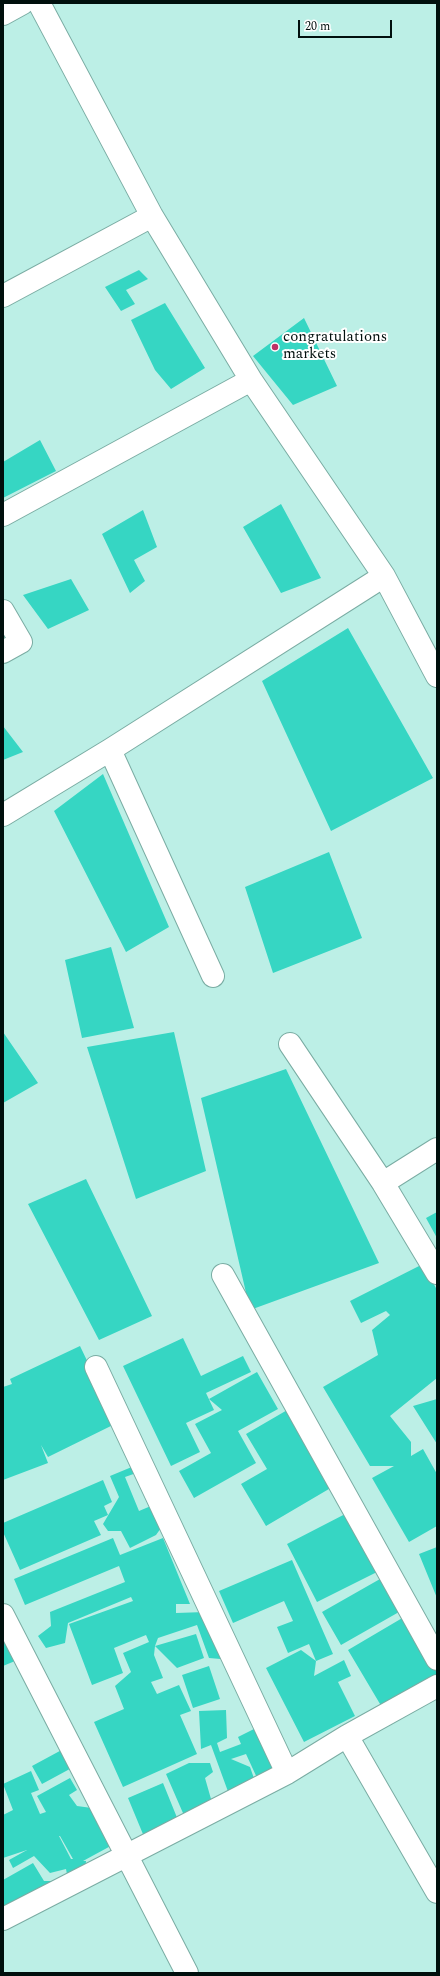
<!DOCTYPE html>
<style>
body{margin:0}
#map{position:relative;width:440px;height:1976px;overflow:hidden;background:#bcefe6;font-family:Spectral,serif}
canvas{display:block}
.frame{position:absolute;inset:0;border:4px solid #000f0d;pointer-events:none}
.scale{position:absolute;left:298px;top:20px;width:94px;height:18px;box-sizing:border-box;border:2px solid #000f0d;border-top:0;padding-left:5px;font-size:12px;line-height:14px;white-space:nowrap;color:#000f0d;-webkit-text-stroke:3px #fff;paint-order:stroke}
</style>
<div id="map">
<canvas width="440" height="1976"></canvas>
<div class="frame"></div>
<div class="scale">20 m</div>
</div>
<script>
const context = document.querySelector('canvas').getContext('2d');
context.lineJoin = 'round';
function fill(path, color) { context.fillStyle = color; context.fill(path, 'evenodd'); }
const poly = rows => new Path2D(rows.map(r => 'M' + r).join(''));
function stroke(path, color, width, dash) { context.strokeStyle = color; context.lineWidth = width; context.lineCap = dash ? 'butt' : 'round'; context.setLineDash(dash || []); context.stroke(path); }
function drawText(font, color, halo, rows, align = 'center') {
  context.font = font + ' Spectral,serif'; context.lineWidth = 4; context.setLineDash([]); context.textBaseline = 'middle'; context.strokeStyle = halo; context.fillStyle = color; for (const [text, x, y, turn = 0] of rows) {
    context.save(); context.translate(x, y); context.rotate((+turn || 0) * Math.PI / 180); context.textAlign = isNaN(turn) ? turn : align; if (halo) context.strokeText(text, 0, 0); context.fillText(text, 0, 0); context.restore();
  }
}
fill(poly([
 [139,270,148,279,126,290,135,304,121,311,105,287],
 [165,303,205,368,171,389,155,370,131,320],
 [304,318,337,386,293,405,253,356],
 [40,440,56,471,3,498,3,462],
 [281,504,321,578,281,593,243,527],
 [143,510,157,547,134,560,145,581,130,593,102,534],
 [71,579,89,610,48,629,23,595],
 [348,628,433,778,331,831,262,681],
 [3,726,23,752,3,760],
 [103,774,169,927,126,952,54,811],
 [329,852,362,938,273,973,245,887],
 [111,947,134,1028,82,1038,65,960],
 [3,1032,38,1083,3,1103],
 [174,1032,206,1171,136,1199,87,1047],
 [286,1069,379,1263,250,1310,201,1098],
 [86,1179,152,1316,99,1340,28,1204],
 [437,1212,437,1238,426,1218],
 [423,1264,437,1290,437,1378,390,1416,411,1442,411,1456,423,1449,437,1474,437,1526,409,1542,372,1478,394,1466,370,1466,323,1387,378,1355,372,1330,390,1315,386,1311,361,1323,350,1301],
 [183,1338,201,1376,243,1356,251,1372,206,1393,214,1410,186,1423,200,1452,171,1466,123,1366],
 [80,1346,117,1423,48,1457,41,1445,48,1463,3,1480,3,1387,12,1384,10,1379],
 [257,1372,278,1409,238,1431,256,1463,194,1498,179,1471,211,1453,195,1424,222,1410,209,1399],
 [437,1399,437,1444,413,1406],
 [289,1409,334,1486,266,1526,241,1484,267,1469,246,1434],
 [139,1464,142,1471,125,1477,139,1511,158,1503,166,1521,156,1535,130,1548,121,1531,108,1531,103,1524,119,1497,110,1476],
 [103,1480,112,1502,104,1506,108,1515,94,1521,101,1535,20,1570,3,1532,3,1523],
 [351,1511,381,1570,317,1602,287,1544],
 [113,1538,120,1555,163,1538,190,1604,176,1604,176,1613,205,1612,232,1660,209,1658,197,1625,158,1638,155,1646,196,1634,204,1658,177,1668,155,1646,154,1655,163,1678,151,1682,157,1694,179,1685,191,1711,180,1715,197,1754,123,1787,94,1722,124,1709,115,1686,131,1672,123,1653,149,1642,146,1635,114,1648,123,1673,92,1685,69,1624,133,1601,131,1597,68,1623,65,1643,46,1648,38,1636,51,1626,50,1612,125,1582,119,1566,25,1605,14,1579],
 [437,1547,437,1598,419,1554],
 [292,1560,333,1654,316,1661,309,1644,288,1653,277,1627,293,1621,284,1601,233,1623,219,1591],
 [380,1579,399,1612,341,1645,322,1612],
 [404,1617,437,1673,437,1677,383,1709,348,1650],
 [3,1633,15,1661,3,1666],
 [301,1650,316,1661,314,1676,344,1660,351,1676,338,1682,355,1716,304,1742,266,1668],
 [209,1666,220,1699,193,1708,182,1675],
 [226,1710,227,1738,217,1743,220,1752,241,1744,238,1737,260,1726,281,1769,258,1780,246,1754,231,1759,250,1767,257,1787,230,1797,211,1745,201,1749,199,1711],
 [69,1746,79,1764,42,1784,32,1766],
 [189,1763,210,1763,213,1772,205,1778,211,1799,186,1820,166,1774],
 [31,1771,39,1790,31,1793,40,1814,46,1812,37,1796,70,1778,77,1790,69,1795,77,1806,99,1809,118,1842,83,1861,86,1861,85,1872,68,1879,66,1869,50,1873,34,1856,13,1868,9,1860,27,1850,3,1858,3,1815,13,1810,3,1784],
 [59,1836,60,1836,73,1859,71,1859],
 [163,1783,180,1825,145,1839,128,1798],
 [33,1863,44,1881,52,1881,3,1918,3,1880]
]), '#36d6c3');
const minor = poly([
 [39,3,152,216,251,380,384,576,437,676],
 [3,14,23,3],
 [3,296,152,216],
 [3,515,251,380],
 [3,611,21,642,3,652],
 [110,750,213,976],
 [3,815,110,750,384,576],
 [290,1044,383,1183,437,1273],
 [383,1183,437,1149],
 [223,1275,437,1659],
 [96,1367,287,1773],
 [3,1615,187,1973],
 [347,1736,437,1892],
 [3,1919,287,1773,347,1736,437,1686]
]);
stroke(minor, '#7aaca3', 24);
stroke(minor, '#fff', 22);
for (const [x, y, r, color] of [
 [275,347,4,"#bd3165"]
]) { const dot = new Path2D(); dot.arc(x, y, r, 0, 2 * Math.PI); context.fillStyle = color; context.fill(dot); stroke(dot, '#fff', 1.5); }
drawText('15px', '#000f0d', '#fff', [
 ["congratulations",283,338],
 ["markets",283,355]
], 'left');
</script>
